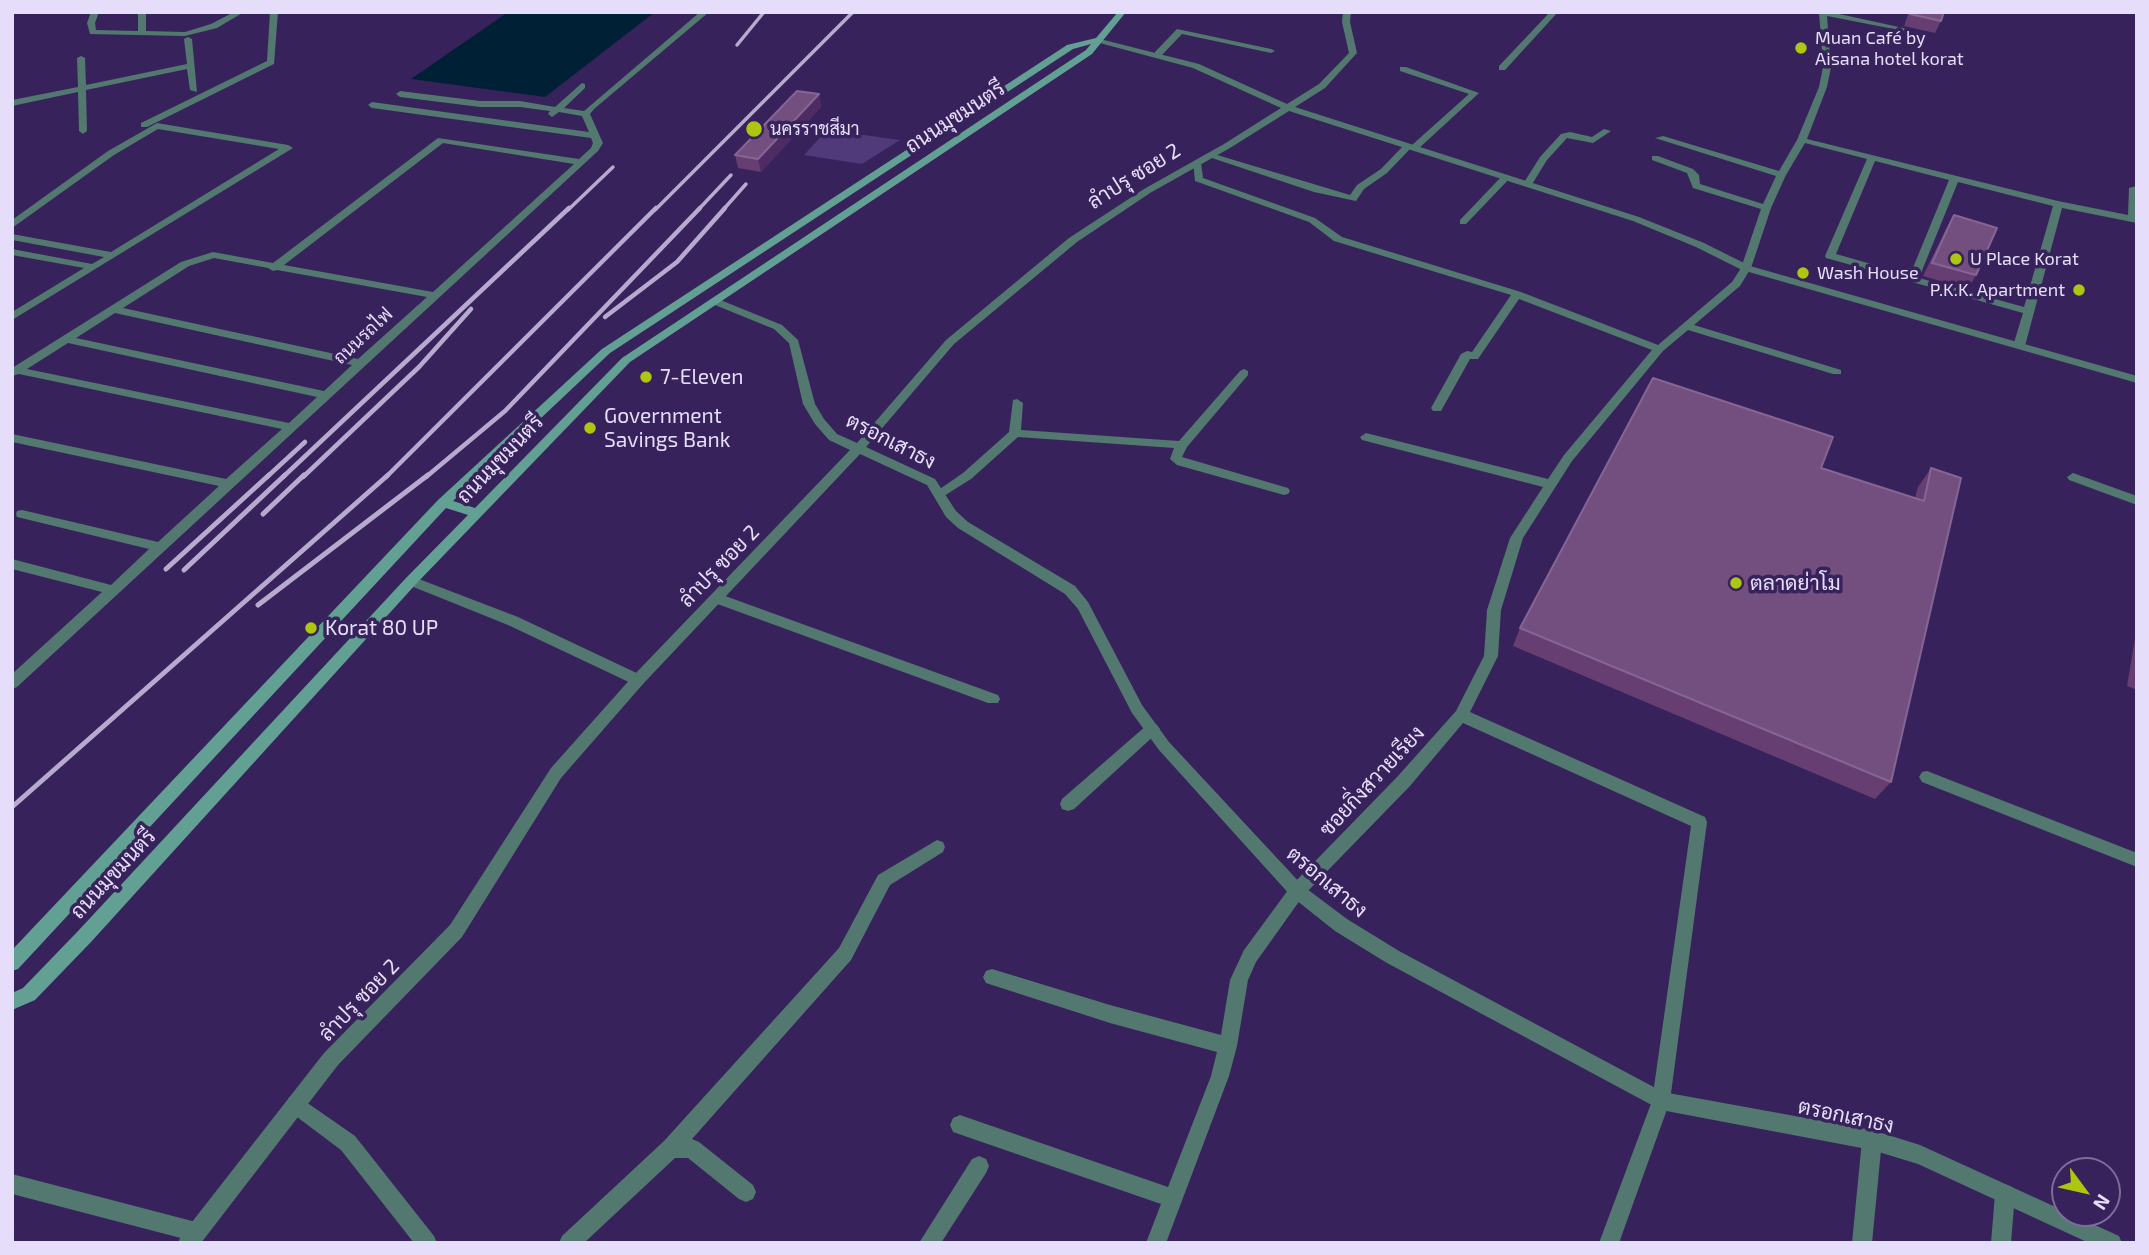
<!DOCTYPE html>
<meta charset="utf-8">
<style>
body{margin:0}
#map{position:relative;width:2149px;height:1255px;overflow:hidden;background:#38225c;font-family:"Exo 2",sans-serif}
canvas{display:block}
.frame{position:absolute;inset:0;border:14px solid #e5ddf9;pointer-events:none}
.north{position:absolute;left:2051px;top:1157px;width:70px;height:70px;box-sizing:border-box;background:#38225c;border:2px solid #7d6d9b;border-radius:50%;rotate:123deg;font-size:19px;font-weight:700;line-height:28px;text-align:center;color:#e5ddf9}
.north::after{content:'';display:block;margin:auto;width:24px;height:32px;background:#adc60f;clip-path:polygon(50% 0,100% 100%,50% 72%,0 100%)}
</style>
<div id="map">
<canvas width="2149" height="1255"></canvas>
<div class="frame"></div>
<div class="north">N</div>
</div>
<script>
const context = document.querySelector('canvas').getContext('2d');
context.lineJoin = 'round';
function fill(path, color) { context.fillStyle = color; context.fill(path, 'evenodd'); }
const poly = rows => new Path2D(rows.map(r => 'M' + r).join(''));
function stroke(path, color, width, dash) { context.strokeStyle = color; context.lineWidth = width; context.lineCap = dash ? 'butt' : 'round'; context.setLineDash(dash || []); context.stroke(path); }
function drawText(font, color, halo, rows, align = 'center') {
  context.font = font + ' "Exo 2",Sarabun,sans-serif'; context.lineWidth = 7; context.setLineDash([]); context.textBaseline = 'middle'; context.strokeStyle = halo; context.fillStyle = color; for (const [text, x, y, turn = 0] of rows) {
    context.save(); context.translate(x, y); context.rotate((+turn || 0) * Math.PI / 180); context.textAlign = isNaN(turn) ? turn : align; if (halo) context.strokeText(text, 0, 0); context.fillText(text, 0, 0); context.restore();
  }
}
fill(poly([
 [827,130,900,140,862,164,804,155]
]), '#513a79');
fill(poly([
 [508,12,655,12,545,97,411,79]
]), '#002135');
fill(poly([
 [91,12,99,12,95,23,96,30,138,31,138,12,146,12,146,31,185,32,211,24,234,12,244,12,217,28,185,36,90,34,87,23,91,12],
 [270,12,278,12,274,64,147,127,141,127,141,123,267,61,270,12],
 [700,12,709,12,594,109,590,114,603,143,598,151,17,687,12,689,12,674,102,592,12,569,12,559,111,585,149,549,17,517,16,514,17,511,22,510,158,542,219,486,12,442,12,434,226,479,282,429,19,374,12,376,12,368,181,262,213,252,273,263,438,138,579,159,591,148,593,143,591,138,372,108,368,105,372,102,589,132,582,116,559,112,552,117,548,114,550,111,520,107,480,107,400,97,396,94,400,91,480,101,520,101,555,107,582,83,585,84,585,88,564,108,584,111,700,12],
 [443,143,574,164,433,292,284,265,443,143],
 [214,258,268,268,273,271,277,270,427,297,358,359,123,308,189,266,214,258],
 [115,313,352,365,324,391,76,338,115,313],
 [68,343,317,397,289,423,27,369,68,343],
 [1550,12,1558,12,1505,70,1499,70,1499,66,1550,12],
 [1819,12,1830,12,1908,29,1904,31,1827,16,1831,67,1827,87,1807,139,2058,201,2128,215,2129,188,2137,186,2137,223,2062,208,2025,346,2019,349,2013,346,2023,313,1826,258,1825,256,1867,159,1805,143,1786,175,1771,208,1751,268,1740,286,1694,325,1841,370,1841,374,1833,374,1688,330,1663,351,1572,461,1523,538,1501,610,1498,656,1470,712,1705,817,1707,822,1670,1101,1619,1243,1599,1243,1652,1101,1691,826,1463,723,1410,786,1303,896,1256,962,1248,980,1237,1046,1229,1076,1166,1243,1146,1243,1161,1204,953,1132,950,1125,953,1118,960,1115,1168,1187,1211,1076,1217,1052,1110,1023,992,985,986,983,983,977,986,971,992,969,1110,1005,1221,1035,1230,980,1244,950,1291,886,1398,776,1456,711,1484,656,1487,610,1510,538,1543,487,1362,440,1360,437,1366,433,1548,479,1564,455,1652,350,1519,299,1478,359,1470,359,1441,411,1433,411,1431,408,1461,354,1467,351,1472,352,1511,295,1334,241,1309,222,1195,181,1193,161,1201,163,1203,178,1315,218,1342,237,1521,292,1658,345,1732,282,1741,268,1761,209,1693,188,1687,173,1652,160,1652,156,1658,156,1693,169,1699,175,1700,184,1763,204,1776,176,1655,138,1663,136,1779,171,1797,140,1819,87,1823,67,1819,12],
 [1875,161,1949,180,1910,275,1836,254,1875,161],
 [1958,182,2053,206,2024,307,1919,278,1958,182],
 [1177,29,1271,49,1275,51,1271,53,1182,34,1161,56,1155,56,1155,52,1177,29],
 [188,37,192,39,197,92,190,90,187,69,86,90,87,131,83,134,79,131,78,92,12,106,12,100,78,87,77,58,81,56,85,58,86,85,187,64,184,39,188,37],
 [1400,67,1406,67,1479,93,1417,150,1410,149,1387,173,1364,189,1356,201,1314,192,1206,156,1214,154,1350,195,1357,185,1381,169,1405,144,1412,145,1469,94,1400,71,1400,67],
 [157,123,288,145,293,148,12,320,12,312,84,268,12,255,12,249,92,264,104,257,12,240,12,234,111,252,279,149,158,129,114,155,12,228,12,220,108,151,157,123],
 [1604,129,1611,131,1593,143,1567,138,1547,160,1531,186,1525,186,1523,184,1540,157,1561,134,1570,132,1592,137,1604,129],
 [1503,175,1511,177,1466,224,1460,224,1460,220,1503,175],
 [1244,369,1248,371,1248,375,1187,447,1182,457,1288,488,1290,491,1288,494,1284,495,1177,465,1170,459,1174,448,1018,437,971,479,944,496,936,496,934,493,963,473,1009,432,1013,400,1017,399,1023,403,1021,430,1179,441,1240,371,1244,369],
 [2073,473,2137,496,2137,505,2069,480,2067,477,2073,473],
 [411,576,518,617,643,676,645,680,643,684,633,684,508,625,406,584,404,581,411,576],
 [717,593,998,695,1000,699,998,703,988,703,712,602,710,598,717,593],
 [1152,723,1157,725,1160,729,1157,733,1074,809,1068,811,1062,809,1060,804,1062,799,1147,725,1152,723],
 [1927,771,2137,853,2137,867,1922,782,1919,777,1922,772,1927,771],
 [937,840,943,842,945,847,943,852,890,885,851,960,692,1139,699,1142,753,1185,756,1192,753,1199,746,1202,739,1199,688,1158,675,1158,584,1243,559,1243,562,1236,664,1141,839,948,878,875,937,840],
 [296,1095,355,1136,434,1236,437,1243,414,1243,341,1150,289,1111,287,1104,289,1097,296,1095],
 [1872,1130,1879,1133,1882,1140,1872,1243,1852,1243,1862,1140,1865,1133,1872,1130],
 [979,1156,986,1159,989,1166,986,1173,941,1243,919,1243,972,1159,979,1156],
 [12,1174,196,1222,203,1225,206,1232,203,1239,196,1242,12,1194,12,1174],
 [2005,1184,2012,1187,2015,1194,2011,1243,1991,1243,1995,1194,1998,1187,2005,1184]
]), '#52786f');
fill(poly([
 [1343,12,1351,12,1350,22,1357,53,1325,88,1295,107,1639,217,1704,243,1750,266,2137,376,2137,383,1742,270,1696,247,1633,221,1289,111,1230,148,1150,193,1077,242,954,344,866,447,935,479,956,511,968,522,1075,586,1088,602,1142,705,1169,742,1303,886,1347,919,1399,951,1663,1092,1872,1130,1920,1145,2119,1236,2122,1243,2089,1243,1918,1164,1872,1150,1661,1110,1387,963,1335,931,1291,896,1159,750,1132,713,1078,609,1065,594,958,528,946,517,927,485,860,454,643,684,561,778,462,937,338,1065,201,1243,178,1243,181,1236,324,1053,450,925,551,768,633,676,850,450,829,440,815,424,803,404,789,343,774,329,710,303,710,299,718,299,782,325,798,340,815,404,824,419,837,434,857,443,946,340,1069,238,1144,189,1224,144,1281,108,1193,68,1096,42,1096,38,1199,64,1287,104,1319,84,1349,53,1342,22,1343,12]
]), '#52786f');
fill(poly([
 [1118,12,1126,12,1092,54,630,362,416,584,91,942,35,1000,12,1010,12,993,23,988,79,930,406,578,468,515,446,508,18,969,12,971,12,950,438,500,602,349,1067,45,1096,38,1118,12],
 [1091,44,1086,50,622,358,475,508,453,501,610,353,1073,49,1091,44]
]), '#61a092');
stroke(poly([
 [737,45,764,12],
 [568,210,613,167],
 [655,210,853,12],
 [698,210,731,175],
 [723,210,746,184]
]), '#b6aace', 3.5);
stroke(poly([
 [605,317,677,262,725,208],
 [267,477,305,442],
 [283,477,569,208],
 [303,477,419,367,471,309],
 [386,477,656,208],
 [426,477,505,411,700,208]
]), '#b6aace', 4.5);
stroke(poly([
 [263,514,304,475],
 [166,569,269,475],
 [184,570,285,475],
 [258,605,428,475],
 [12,807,388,475]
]), '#b6aace', 5);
fill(poly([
 [1909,12,1944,12,1941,21,1935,33,1904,26],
 [819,94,821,107,761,172,738,168,735,155],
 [1954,215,1976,275,1968,289,1923,276,1946,229],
 [1821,468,1915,498,1918,487,1931,468,1891,782,1875,799,1513,646,1520,628],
 [2137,627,2137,690,2127,686]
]), '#663e71');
fill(poly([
 [819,94,821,107,761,172,758,159]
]), '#4e2c63');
const building = poly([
 [1911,12,1944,12,1941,21,1910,14,1911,12],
 [797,91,819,94,758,159,735,155,797,91],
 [1954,215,1997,228,1976,275,1932,263,1954,215],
 [1653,378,1833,437,1821,468,1924,501,1931,468,1961,478,1891,782,1520,628,1653,378]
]);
fill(building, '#734f80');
stroke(building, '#856593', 2);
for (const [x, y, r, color] of [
 [1801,48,7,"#adc60f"],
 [754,129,9,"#adc60f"],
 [1956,259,7,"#adc60f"],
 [1803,273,7,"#adc60f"],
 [2079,290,7,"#adc60f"],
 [646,377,7,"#adc60f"],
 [590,428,7,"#adc60f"],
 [1736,583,7,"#adc60f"],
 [311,628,7,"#adc60f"]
]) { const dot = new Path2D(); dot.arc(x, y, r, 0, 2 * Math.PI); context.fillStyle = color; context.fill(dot); stroke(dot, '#38225c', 2.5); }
drawText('18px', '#e5ddf9', '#38225c', [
 ["Muan Café by",1815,38],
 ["Aisana hotel korat",1815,59],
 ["นครราชสีมา",770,129],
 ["U Place Korat",1970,259],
 ["Wash House",1817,273],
 ["P.K.K. Apartment",2065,290,"right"]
], 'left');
drawText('18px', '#e5ddf9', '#38225c', [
 ["ถนนรถไฟ",363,336,-43]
]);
drawText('21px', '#e5ddf9', '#38225c', [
 ["ถนนมุขมนตรี",955,117,-33],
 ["ลำปรุ ซอย 2",1134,176,-32],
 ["ตรอกเสาธง",891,441,27],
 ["ถนนมุขมนตรี",500,459,-46],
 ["ลำปรุ ซอย 2",719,566,-46],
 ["ซอยกิ่งสวายเรียง",1372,781,-47],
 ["ถนนมุขมนตรี",113,874,-47],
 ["ตรอกเสาธง",1327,882,40],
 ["ลำปรุ ซอย 2",359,1000,-46],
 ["ตรอกเสาธง",1846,1116,12]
]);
drawText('21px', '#e5ddf9', '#38225c', [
 ["7-Eleven",660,377],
 ["Government",604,416],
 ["Savings Bank",604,440],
 ["ตลาดย่าโม",1750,583],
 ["Korat 80 UP",325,628]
], 'left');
</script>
